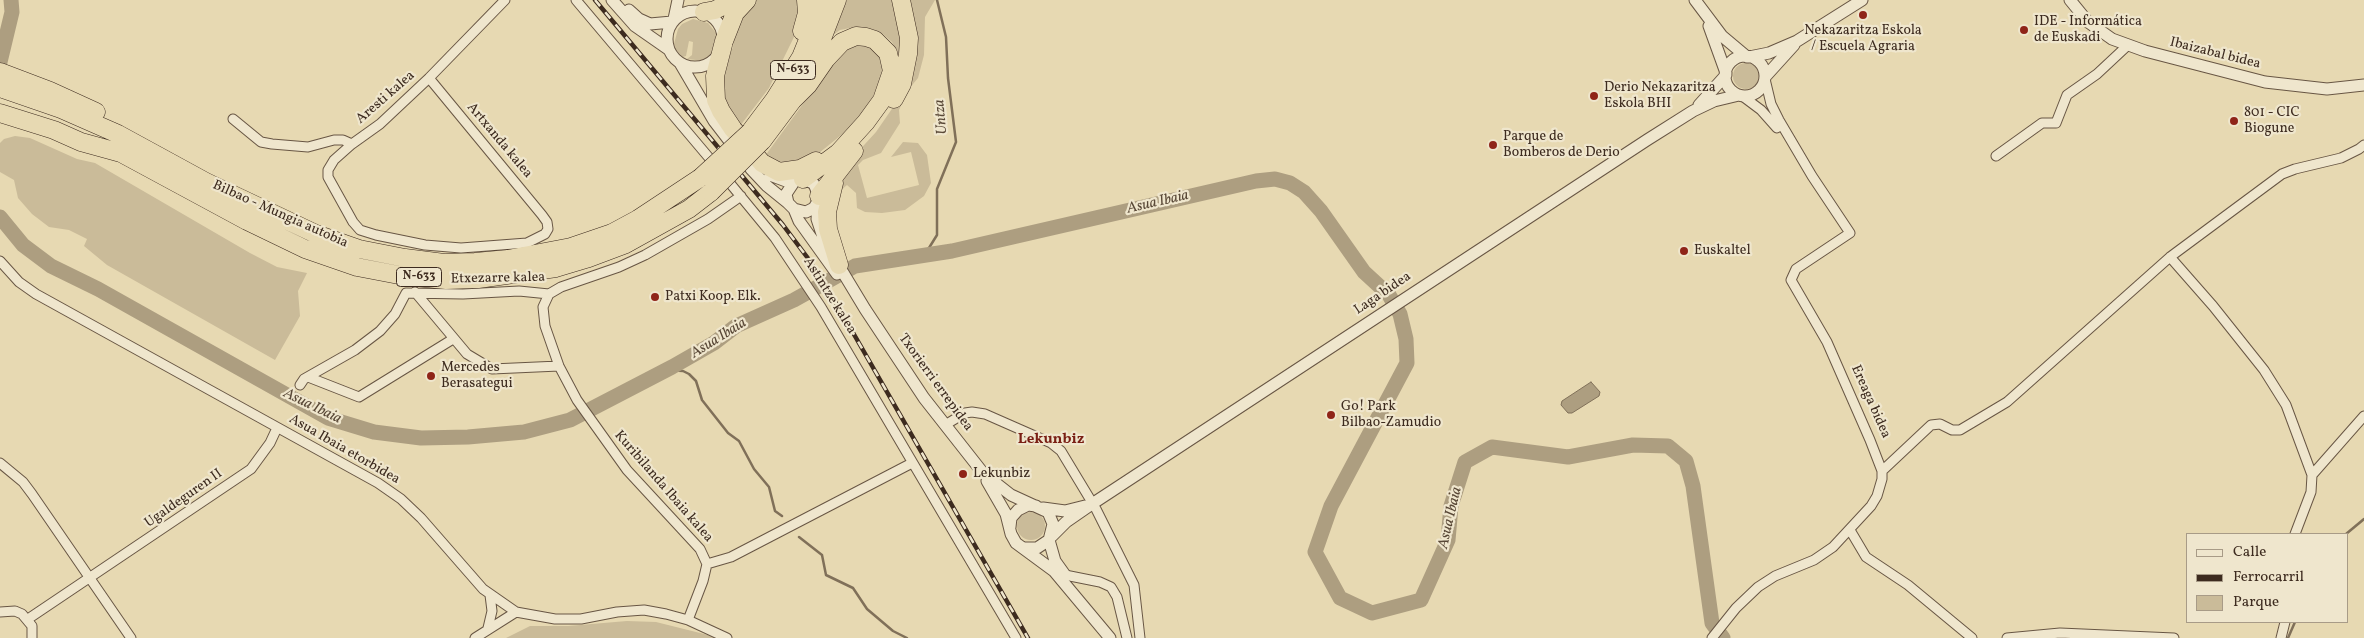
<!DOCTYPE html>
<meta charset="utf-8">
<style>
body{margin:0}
#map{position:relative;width:2364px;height:638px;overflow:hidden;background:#e7d9b2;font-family:Vollkorn,serif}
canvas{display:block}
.legend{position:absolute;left:2186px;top:533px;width:162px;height:90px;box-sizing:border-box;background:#efe6cd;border:1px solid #a89b87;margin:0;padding:6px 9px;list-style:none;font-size:15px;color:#3d2b1f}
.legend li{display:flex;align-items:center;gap:10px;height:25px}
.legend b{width:25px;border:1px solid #a89b87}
</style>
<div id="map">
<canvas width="2364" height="638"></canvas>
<ul class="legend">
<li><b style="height:6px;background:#efe6cd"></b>Calle</li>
<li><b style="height:6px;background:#3d2b1f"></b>Ferrocarril</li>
<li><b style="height:14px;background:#cabb99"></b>Parque</li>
</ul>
</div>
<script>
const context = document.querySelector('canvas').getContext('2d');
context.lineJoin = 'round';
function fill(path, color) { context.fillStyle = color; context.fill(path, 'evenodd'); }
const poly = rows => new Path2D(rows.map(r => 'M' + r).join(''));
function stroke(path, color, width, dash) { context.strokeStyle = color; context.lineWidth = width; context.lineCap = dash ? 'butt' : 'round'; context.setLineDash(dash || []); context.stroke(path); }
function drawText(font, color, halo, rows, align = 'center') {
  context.font = font + ' Vollkorn,serif'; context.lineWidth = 4.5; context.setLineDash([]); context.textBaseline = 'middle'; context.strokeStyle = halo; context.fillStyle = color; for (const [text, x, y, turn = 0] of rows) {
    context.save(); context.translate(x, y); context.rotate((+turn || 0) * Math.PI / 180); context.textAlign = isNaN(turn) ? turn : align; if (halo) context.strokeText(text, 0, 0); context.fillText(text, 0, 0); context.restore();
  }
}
fill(poly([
 [755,0,800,0,802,14,794,37,769,88,740,126,722,102,724,67,733,47,734,36,743,12],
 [847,0,898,0,901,16,901,58,892,42,883,34,873,29,855,27,840,30,833,35],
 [908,0,935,0,925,17,924,55,918,78,908,90,899,110,900,123,881,153,863,160,858,165,867,198,919,185,911,152,891,157,903,142,918,143,927,155,931,183,924,196,905,210,882,213,865,212,857,208,856,193,847,185,826,203,854,156,876,132,898,100],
 [693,19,708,23,716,33,715,50,705,61,687,59,692,55,693,42,689,41,686,56,683,57,677,51,674,44,678,29,682,24],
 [862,42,877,51,885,65,879,87,862,113,845,132,814,157,783,168,765,156,843,49],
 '1733 76a13 13 0 1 1 26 0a13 13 0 1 1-26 0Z',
 [15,136,30,138,77,159,95,163,250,253,277,267,307,273,298,291,300,316,275,360,107,265,84,246,87,239,69,230,49,227,32,214,18,198,14,180,0,172,0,143,4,139],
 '1017 526a14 14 0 1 1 28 0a14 14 0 1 1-28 0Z',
 [627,621,656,622,720,638,506,638,530,626,568,626]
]), '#cabb99');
const water = poly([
 [1591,382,1600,392,1599,396,1572,413,1568,413,1561,405,1562,401,1591,382]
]);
fill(water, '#ad9e80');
stroke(water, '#807059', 1);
stroke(poly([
 [924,256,937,235,937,189,956,142,948,78,946,37,937,0],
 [667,370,683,371,689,374,696,381,702,400,728,433,739,441,754,469,769,487,775,511,782,516],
 [2346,534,2364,519],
 [799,537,822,555,826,575,853,588,867,609,893,631,907,638],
 [2288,638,2295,622]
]), '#807059', 2.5);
stroke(poly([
 [0,62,12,12,11,0],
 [0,217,23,245,51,266,98,289,328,418,374,432,421,438,468,437,524,432,570,420,672,367,714,343,736,326,794,300,855,266,952,251,1256,181,1275,179,1290,183,1304,192,1321,211,1364,272,1389,295,1400,314,1406,339,1407,363,1331,506,1315,552,1340,598,1372,613,1421,600,1448,540,1451,506,1465,462,1492,447,1568,457,1633,445,1668,446,1686,461,1693,486,1712,623,1723,638]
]), '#ad9e80', 15);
const minor = poly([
 [576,0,716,166],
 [1741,95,1761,110,1777,128],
 [233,119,261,142,272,144,308,147,334,140,343,140,352,144,380,124,429,78,505,0],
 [352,144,334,160,328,170,328,177,353,222,360,230,376,235,425,245,461,248,527,243,545,234,548,229,547,222,542,215,429,78],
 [1996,156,2042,123,2056,123,2067,95,2097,74,2127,46],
 [724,176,775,238,821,307,1016,638],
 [2170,257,2213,306,2264,370,2286,405,2312,475,2311,492,2295,534],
 [0,261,19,282,36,294,378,483,401,499,421,518,483,589,516,612,555,619,581,619,617,612,644,610,666,614,688,620,727,638],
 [415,292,467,354,492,369,559,366],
 [549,294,543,307,545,326,559,366,577,400,627,470,700,549,707,564],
 [308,377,359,397,453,339],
 [300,385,304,379,355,350,380,331,395,314,406,293,463,294,519,291,549,294,561,287,619,267,645,255,708,219,741,196],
 [945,425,965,413,972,412,985,414,1051,443,1061,451,1096,509,1134,585,1140,638],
 [0,463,23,482,32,494,131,638],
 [1882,471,1931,425,1940,424,1952,430,1960,430,2007,402,2170,257,2282,174,2295,169,2341,158,2359,149,2364,145],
 [2312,475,2364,416],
 [1850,530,1866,557,1908,585,1972,638],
 [1065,575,1100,582,1111,587,1117,597,1127,638],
 [0,612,15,611,22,614,32,626,32,638],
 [28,619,251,469,270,443,277,428],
 [688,620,703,581,707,564,731,557,912,463],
 [488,628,492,611,490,595],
 [475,638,516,612],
 [1712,638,1736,608,1758,587,1775,576,1814,560,1833,547,1871,506,1877,496,1882,479,1882,471,1870,440,1827,342,1791,280,1796,269,1850,233,1812,176,1779,120,1771,104,1765,79],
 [2007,638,2060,633,2174,638],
 [2281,638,2285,622]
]);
const tertiary = poly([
 [612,0,635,26,668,49],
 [1695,0,1722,36,1747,57],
 [2070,0,2088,22,2112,39,2145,51,2265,82,2327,89,2364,85],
 [629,10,639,19,650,24,672,22],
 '667 39a28 28 0 1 1 56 0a28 28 0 1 1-56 0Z',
 [674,19,678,0],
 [1709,26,1726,73],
 '1725 76a20 20 0 1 1 40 0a20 20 0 1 1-40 0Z',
 [1749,57,1769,53,1797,41,1862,0],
 [680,63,714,121,751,169,767,186,788,203],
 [1765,77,1794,45],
 [1699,105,1726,75],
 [770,175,786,181,807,180,814,184,819,196,817,219,825,243],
 [794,182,786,194,788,203,794,209,806,212,814,208,818,201],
 [794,209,799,221,837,274],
 [836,261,865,309,924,398,983,473,1011,495,1048,512,1053,524,1049,540,1037,548,1025,548],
 [987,481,1006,514,1011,534,1016,543,1054,571,1110,638],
 [1043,508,1065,511,1085,506],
 [1010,527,1011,518,1018,510,1028,505,1036,506],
 [1052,536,1066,522,1092,504,1647,140,1693,111,1714,101,1739,95],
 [1049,540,1055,561,1065,575]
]);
const motorway = poly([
 [704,12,715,10,735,0],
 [802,31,807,13,806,0],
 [724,41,735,13,747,0],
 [723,45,715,76,716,100,721,111,733,129,762,163,779,172,800,169,816,161],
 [0,72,50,91,96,112],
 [0,88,61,109,118,134,206,182,316,234,359,249,405,258,444,263,475,262,508,259,571,247,612,233,638,219,700,178],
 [894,99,902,84,908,54,909,38,901,0],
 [792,101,808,85,826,59,842,42,856,36,866,37,875,40,888,53,892,71,882,100,866,122,838,153,803,179],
 [0,113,54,130,81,142,121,153,247,221,305,249,357,267,404,276,446,280,478,279,556,268,586,259,626,244,689,209,711,192],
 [750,132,774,100,801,57,824,0],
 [762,141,792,101,820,44,837,0],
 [834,183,827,212,828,229,839,265],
 [819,196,854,151]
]);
stroke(minor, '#685644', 11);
stroke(tertiary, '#685644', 13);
stroke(motorway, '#3d2b1f', 19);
stroke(minor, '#efe6cd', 9);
stroke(tertiary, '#efe6cd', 11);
stroke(motorway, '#e7d9b2', 18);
const rail = poly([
 [595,0,783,225,807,257,828,289,1028,638]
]);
stroke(rail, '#3d2b1f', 4.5);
stroke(rail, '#efe6cd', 2.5, [8]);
const motorwayBridge = poly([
 [700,178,750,132],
 [711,192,762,141]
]);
stroke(motorwayBridge, '#3d2b1f', 19, []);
stroke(motorwayBridge, '#e7d9b2', 18);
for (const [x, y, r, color] of [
 [1863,15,5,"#8f2418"],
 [2024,30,5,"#8f2418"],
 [1594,96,5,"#8f2418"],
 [2234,121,5,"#8f2418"],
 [1493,145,5,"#8f2418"],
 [1684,251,5,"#8f2418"],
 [655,297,5,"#8f2418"],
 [431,376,5,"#8f2418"],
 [1331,415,5,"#8f2418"],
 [963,474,5,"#8f2418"]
]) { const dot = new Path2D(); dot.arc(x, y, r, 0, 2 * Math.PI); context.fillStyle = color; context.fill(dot); stroke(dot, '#efe6cd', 2); }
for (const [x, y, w] of [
 [793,70,45],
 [419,277,45]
]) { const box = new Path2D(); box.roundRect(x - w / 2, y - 9.5, w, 19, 4); context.fillStyle = '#efe6cd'; context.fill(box); stroke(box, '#3d2b1f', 1); }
drawText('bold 12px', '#3d2b1f', null, [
 ["N-633",793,70],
 ["N-633",419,277]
]);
drawText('14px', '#3d2b1f', '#efe6cd', [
 ["IDE - Informática",2034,22],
 ["de Euskadi",2034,38],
 ["Nekazaritza Eskola",1863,31,"center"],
 ["/ Escuela Agraria",1863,47,"center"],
 ["Derio Nekazaritza",1604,88],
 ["Eskola BHI",1604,104],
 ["801 - CIC",2244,113],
 ["Biogune",2244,129],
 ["Parque de",1503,137],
 ["Bomberos de Derio",1503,153],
 ["Euskaltel",1694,251],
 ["Patxi Koop. Elk.",665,297],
 ["Mercedes",441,368],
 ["Berasategui",441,384],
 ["Go! Park",1341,407],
 ["Bilbao-Zamudio",1341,423],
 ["Lekunbiz",973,474]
], 'left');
drawText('14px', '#3d2b1f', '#efe6cd', [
 ["Ibaizabal bidea",2215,54,14],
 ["Aresti kalea",386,98,-41],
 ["Artxanda kalea",499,141,50],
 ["Bilbao - Mungia autobia",280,215,24],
 ["Etxezarre kalea",498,279,-1],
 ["Laga bidea",1383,294,-34],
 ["Astintze kalea",829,296,58],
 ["Txorierri errepidea",935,383,54],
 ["Ereaga bidea",1870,402,66],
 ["Asua Ibaia etorbidea",344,450,30],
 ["Kuribilanda Ibaia kalea",663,487,49],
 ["Ugaldeguren II",184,499,-35]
]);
drawText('italic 15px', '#594837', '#efe6cd', [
 ["Untza",942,117,-95],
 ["Asua Ibaia",1158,203,-13],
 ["Asua Ibaia",719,339,-32],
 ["Asua Ibaia",312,407,26],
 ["Asua Ibaia",1451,518,-77]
]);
drawText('bold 15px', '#7a1f14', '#efe6cd', [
 ["Lekunbiz",1051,440]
]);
</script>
